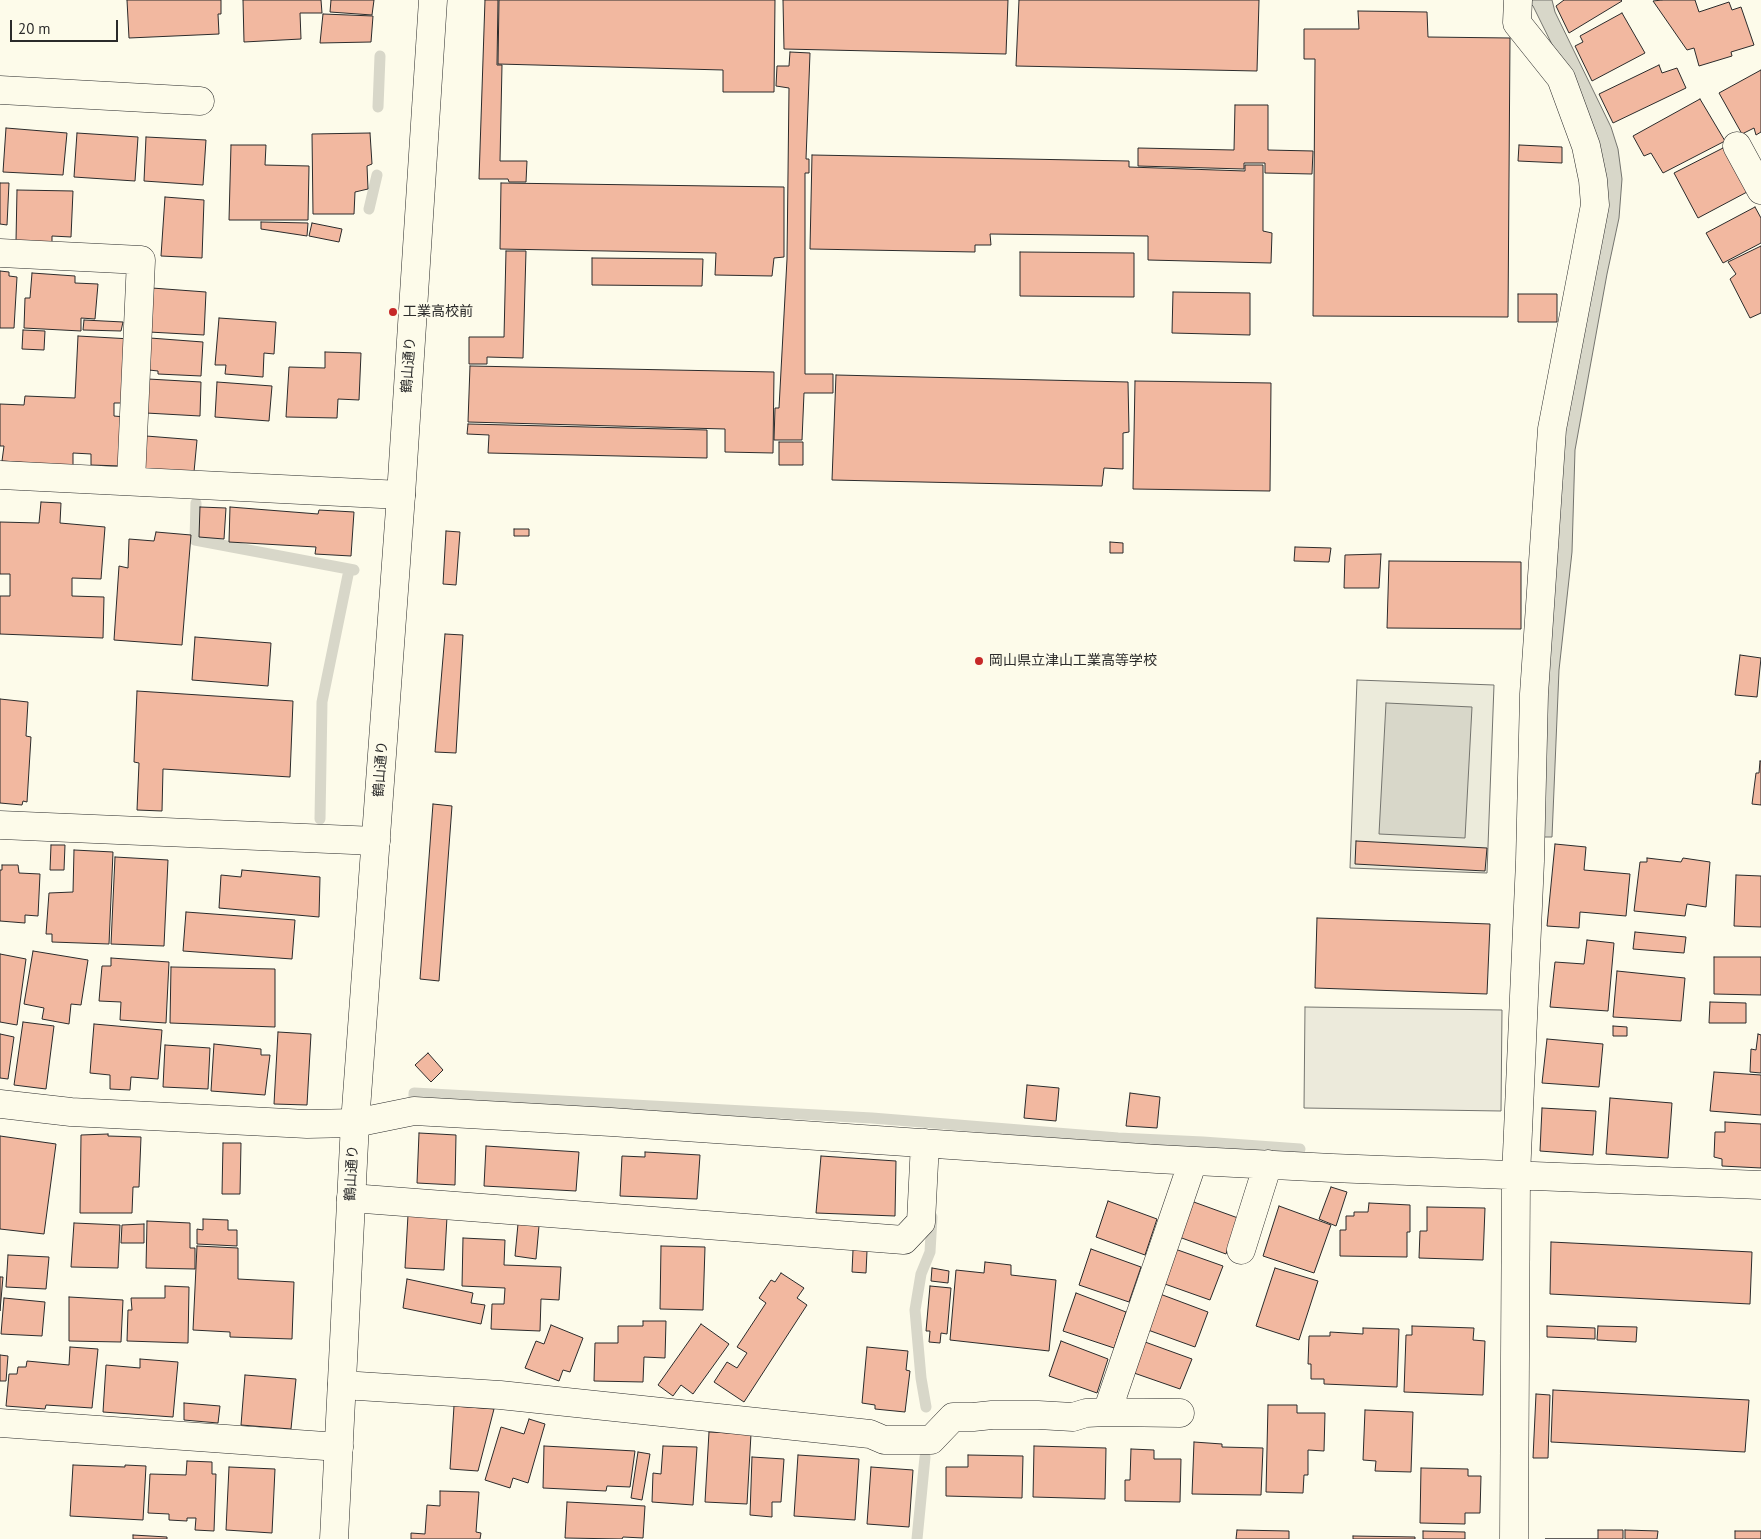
<!DOCTYPE html>
<meta charset="utf-8">
<style>
body{margin:0}
#map{position:relative;width:1761px;height:1539px;overflow:hidden;background:#fdfbea;font-family:"PT Sans",sans-serif}
canvas{display:block}
.scale{position:absolute;left:10px;top:20px;width:108px;height:22px;box-sizing:border-box;border:2px solid #2b2b2b;border-top:0;padding-left:6px;font-size:15px;line-height:18px;white-space:nowrap;color:#2b2b2b;-webkit-text-stroke:4px #fdfbea;paint-order:stroke}
</style>
<div id="map">
<canvas width="1761" height="1539"></canvas>
<div class="scale">20 m</div>
</div>
<script>
const context = document.querySelector('canvas').getContext('2d');
context.lineJoin = 'round';
function fill(path, color) { context.fillStyle = color; context.fill(path, 'evenodd'); }
const poly = rows => new Path2D(rows.map(r => 'M' + r).join(''));
function stroke(path, color, width, dash) { context.strokeStyle = color; context.lineWidth = width; context.lineCap = dash ? 'butt' : 'round'; context.setLineDash(dash || []); context.stroke(path); }
function drawText(font, color, halo, rows, align = 'center') {
  context.font = font + ' "PT Sans","Noto Sans JP",sans-serif'; context.lineWidth = 4; context.setLineDash([]); context.textBaseline = 'middle'; context.strokeStyle = halo; context.fillStyle = color; for (const [text, x, y, turn = 0] of rows) {
    context.save(); context.translate(x, y); context.rotate((+turn || 0) * Math.PI / 180); context.textAlign = isNaN(turn) ? turn : align; if (halo) context.strokeText(text, 0, 0); context.fillText(text, 0, 0); context.restore();
  }
}
const green = poly([
 [1357,680,1494,685,1487,873,1350,868,1357,680]
]);
fill(green, '#ecebdb');
stroke(green, '#74746e', 1);
const parking = poly([
 [1305,1007,1502,1010,1501,1111,1304,1108,1305,1007]
]);
fill(parking, '#eceadb');
stroke(parking, '#74746e', 1);
const water = poly([
 [1527,0,1552,0,1555,12,1611,127,1618,149,1622,179,1619,218,1607,274,1575,450,1572,552,1559,670,1552,837,1535,837,1559,440,1595,259,1580,101,1533,6,1527,0],
 [1386,703,1472,707,1465,838,1379,834,1386,703]
]);
fill(water, '#d8d7c9');
stroke(water, '#74746e', 1);
stroke(poly([
 [378,107,380,56],
 [369,209,377,175],
 [196,503,195,540,354,570],
 [320,819,322,702,349,570],
 [414,1096,414,1093,872,1118,1118,1138,1203,1142,1300,1149],
 [926,1407,921,1378,915,1310,921,1274,930,1252,932,1217],
 [917,1539,925,1457]
]), '#d8d7c9', 11);
const building = poly([
 [127,0,221,0,221,14,218,14,219,34,129,38,127,0],
 [243,0,321,0,322,13,300,13,301,39,244,42,243,0],
 [331,0,374,0,372,15,330,12,331,0],
 [485,0,498,0,497,65,502,65,500,161,527,161,526,182,509,182,508,179,479,179,485,0],
 [499,0,775,0,774,92,723,92,723,70,498,64,499,0],
 [783,0,1008,0,1006,54,784,49,783,0],
 [1019,0,1259,0,1257,71,1016,66,1019,0],
 [1564,0,1621,0,1622,1,1569,33,1556,6,1564,0],
 [1662,0,1695,0,1699,12,1729,2,1732,10,1741,7,1754,45,1731,52,1732,56,1699,66,1694,48,1687,50,1653,1,1662,0],
 [1358,11,1427,12,1428,37,1510,38,1508,317,1313,316,1315,59,1304,59,1304,29,1359,29,1358,11],
 [1622,13,1645,53,1592,81,1575,46,1583,42,1580,36,1622,13],
 [323,14,373,16,371,42,320,43,323,14],
 [790,52,810,53,806,159,809,159,809,173,805,173,805,374,833,374,833,393,804,393,802,440,774,440,775,408,779,408,787,259,789,88,776,86,777,66,789,66,790,52],
 [1659,65,1662,73,1677,68,1686,88,1613,123,1599,94,1659,65],
 [1761,70,1761,132,1756,135,1754,128,1742,134,1719,93,1761,70],
 [1700,99,1725,141,1663,173,1651,153,1644,156,1633,136,1700,99],
 [1235,105,1268,105,1268,150,1313,151,1312,174,1265,173,1265,163,1244,163,1244,169,1138,166,1138,148,1234,150,1235,105],
 [6,128,67,133,63,175,3,172,6,128],
 [77,133,138,137,135,181,74,177,77,133],
 [370,133,372,164,367,166,368,189,355,192,354,214,313,214,312,134,370,133],
 [146,137,206,140,203,185,144,181,146,137],
 [231,145,266,145,265,165,309,166,308,220,229,220,231,145],
 [1519,145,1562,147,1562,163,1518,161,1519,145],
 [1723,148,1747,192,1698,218,1674,173,1723,148],
 [812,155,1129,161,1129,167,1245,171,1245,165,1263,165,1263,231,1272,233,1271,263,1148,260,1148,236,990,234,991,245,975,245,975,252,810,249,812,155],
 [0,183,9,183,7,225,0,224,0,183],
 [501,183,784,187,784,257,774,258,772,276,715,275,716,253,500,249,501,183],
 [17,190,73,191,71,237,52,236,52,242,16,241,17,190],
 [165,197,204,200,202,258,161,256,165,197],
 [1755,207,1761,218,1761,243,1723,263,1706,233,1755,207],
 [261,222,308,223,307,236,261,229,261,222],
 [312,223,342,229,339,242,309,236,312,223],
 [1761,246,1761,313,1750,318,1730,279,1736,274,1728,262,1761,246],
 [506,251,526,251,523,358,487,357,487,364,469,364,469,337,504,337,506,251],
 [1020,252,1134,253,1134,297,1020,296,1020,252],
 [592,258,703,259,702,286,592,285,592,258],
 [0,271,9,272,9,276,17,277,14,328,0,328,0,271],
 [32,273,75,276,75,283,98,284,95,319,81,318,81,331,24,328,25,298,30,298,32,273],
 [152,288,206,292,204,335,149,332,152,288],
 [1173,292,1250,293,1250,335,1172,333,1173,292],
 [1518,294,1557,294,1557,322,1518,322,1518,294],
 [219,318,276,322,274,354,264,353,263,377,225,374,226,365,215,365,219,318],
 [84,320,123,322,121,331,83,330,84,320],
 [23,330,45,331,44,350,22,349,23,330],
 [78,336,131,339,125,403,114,403,114,416,125,417,122,466,91,465,91,454,73,453,73,466,2,461,4,446,0,446,0,404,24,405,25,396,75,398,78,336],
 [150,338,203,342,201,376,158,374,158,371,149,370,150,338],
 [325,352,361,353,359,400,338,399,337,418,286,417,289,367,325,368,325,352],
 [470,366,774,372,773,453,725,452,725,429,468,422,470,366],
 [836,375,1128,382,1129,432,1123,433,1123,469,1104,468,1102,486,832,480,836,375],
 [148,379,201,382,200,416,146,413,148,379],
 [1135,381,1271,383,1270,491,1133,489,1135,381],
 [217,382,272,386,269,421,215,417,217,382],
 [468,424,707,430,707,458,488,453,489,435,467,434,468,424],
 [146,436,197,440,194,472,145,469,146,436],
 [779,442,803,442,803,465,779,465,779,442],
 [41,502,61,503,60,523,105,527,101,579,72,578,72,596,104,597,103,638,0,634,0,596,10,596,10,574,0,574,0,522,39,523,41,502],
 [200,507,226,508,224,539,199,537,200,507],
 [230,507,318,514,319,510,354,512,351,556,315,554,316,547,229,542,230,507],
 [514,529,529,529,529,536,514,536,514,529],
 [446,531,460,532,456,585,443,584,446,531],
 [156,532,191,535,182,645,114,640,119,566,128,568,129,539,154,541,156,532],
 [1110,542,1123,543,1123,553,1110,553,1110,542],
 [1295,547,1331,548,1329,562,1294,561,1295,547],
 [1381,554,1379,588,1344,588,1345,555,1381,554],
 [1389,561,1521,562,1521,629,1387,628,1389,561],
 [445,634,463,635,456,753,435,752,445,634],
 [195,637,271,643,268,686,192,680,195,637],
 [1740,655,1761,658,1757,697,1735,695,1740,655],
 [137,691,293,701,290,777,163,769,162,811,137,810,139,763,134,762,137,691],
 [0,699,28,702,26,736,31,737,27,802,23,801,22,805,0,803,0,699],
 [1760,761,1761,761,1761,805,1752,804,1756,773,1759,773,1760,761],
 [433,804,452,806,439,981,420,979,433,804],
 [1356,841,1487,848,1485,871,1355,864,1356,841],
 [1555,844,1586,847,1584,870,1630,874,1626,916,1580,912,1579,928,1547,926,1555,844],
 [51,845,65,845,64,870,50,870,51,845],
 [74,850,113,852,109,944,52,942,52,934,46,934,49,893,73,892,74,850],
 [115,857,168,860,164,946,111,944,115,857],
 [1647,858,1681,862,1683,858,1710,862,1706,907,1687,904,1685,916,1634,911,1640,862,1647,862,1647,858],
 [2,865,18,865,19,873,40,874,38,916,25,915,25,923,0,921,0,870,2,870,2,865],
 [242,870,320,877,319,917,219,908,221,875,241,877,242,870],
 [1736,875,1761,876,1761,927,1734,926,1736,875],
 [186,912,295,920,292,959,183,951,186,912],
 [1317,918,1490,924,1487,994,1315,988,1317,918],
 [1635,932,1686,937,1684,953,1633,949,1635,932],
 [1587,940,1614,943,1608,1011,1550,1007,1555,962,1584,964,1587,940],
 [33,951,88,960,81,1005,71,1004,69,1024,42,1019,44,1008,24,1004,33,951],
 [0,954,26,959,17,1025,0,1022,0,954],
 [1714,957,1761,957,1761,995,1714,994,1714,957],
 [111,958,169,962,166,1023,120,1020,121,1002,99,1001,102,966,111,966,111,958],
 [171,967,275,969,275,1027,170,1023,171,967],
 [1617,971,1685,978,1681,1021,1613,1017,1617,971],
 [1710,1002,1746,1003,1746,1023,1709,1023,1710,1002],
 [23,1022,54,1026,46,1089,14,1085,23,1022],
 [94,1024,162,1030,158,1079,131,1077,130,1090,110,1089,110,1075,90,1073,94,1024],
 [1613,1026,1627,1027,1627,1036,1613,1036,1613,1026],
 [278,1032,311,1034,307,1105,274,1104,278,1032],
 [0,1034,14,1037,8,1079,0,1078,0,1034],
 [1758,1034,1761,1035,1761,1073,1750,1072,1751,1049,1756,1050,1758,1034],
 [1547,1039,1603,1044,1599,1087,1542,1083,1547,1039],
 [214,1044,261,1049,261,1055,270,1055,265,1095,211,1091,214,1044],
 [165,1045,210,1048,208,1089,163,1087,165,1045],
 [428,1053,443,1070,431,1082,415,1065,428,1053],
 [1714,1072,1761,1075,1761,1115,1710,1111,1714,1072],
 [1027,1085,1059,1088,1056,1121,1024,1118,1027,1085],
 [1130,1093,1160,1097,1157,1128,1126,1126,1130,1093],
 [1610,1098,1672,1103,1668,1158,1606,1154,1610,1098],
 [1542,1108,1596,1111,1593,1155,1540,1151,1542,1108],
 [1725,1122,1761,1124,1761,1168,1722,1166,1722,1159,1714,1157,1715,1132,1725,1132,1725,1122],
 [419,1133,456,1135,455,1185,417,1183,419,1133],
 [108,1134,108,1136,141,1137,139,1187,133,1187,132,1213,80,1213,81,1135,108,1134],
 [0,1136,56,1144,44,1234,0,1229,0,1136],
 [223,1143,241,1143,240,1194,222,1194,223,1143],
 [486,1146,579,1152,576,1191,484,1186,486,1146],
 [645,1152,700,1155,697,1199,620,1196,622,1156,645,1157,645,1152],
 [821,1156,896,1161,895,1216,816,1213,821,1156],
 [1331,1187,1347,1192,1336,1226,1319,1219,1331,1187],
 [1108,1201,1157,1219,1145,1255,1096,1237,1108,1201],
 [1191,1201,1238,1218,1226,1254,1179,1237,1191,1201],
 [1369,1203,1410,1205,1410,1232,1407,1232,1407,1257,1340,1256,1340,1230,1346,1230,1346,1216,1354,1216,1354,1212,1368,1212,1369,1203],
 [1279,1206,1331,1225,1314,1273,1263,1256,1279,1206],
 [1427,1207,1485,1208,1483,1260,1419,1258,1420,1231,1427,1231,1427,1207],
 [408,1215,447,1217,444,1270,405,1268,408,1215],
 [203,1219,228,1220,228,1230,237,1230,237,1246,197,1244,197,1229,203,1230,203,1219],
 [147,1221,190,1223,190,1248,195,1248,195,1269,146,1268,147,1221],
 [74,1223,120,1225,118,1268,71,1267,74,1223],
 [144,1224,144,1243,121,1243,122,1225,144,1224],
 [518,1224,539,1226,536,1259,515,1256,518,1224],
 [463,1238,505,1240,504,1265,561,1267,559,1300,541,1299,540,1331,491,1329,492,1304,504,1304,505,1288,462,1286,463,1238],
 [1551,1242,1752,1252,1750,1304,1550,1294,1551,1242],
 [197,1246,238,1248,238,1279,294,1282,292,1339,230,1337,230,1332,193,1330,197,1246],
 [661,1246,705,1247,703,1310,660,1309,661,1246],
 [1091,1249,1141,1267,1129,1302,1079,1285,1091,1249],
 [1175,1249,1223,1266,1210,1300,1162,1283,1175,1249],
 [853,1250,867,1251,866,1273,852,1272,853,1250],
 [8,1255,49,1257,46,1289,6,1287,8,1255],
 [985,1262,1011,1265,1011,1275,1056,1280,1049,1351,950,1340,956,1270,984,1273,985,1262],
 [932,1268,949,1271,948,1283,931,1281,932,1268],
 [1275,1268,1318,1281,1299,1340,1256,1326,1275,1268],
 [781,1273,804,1288,797,1298,807,1305,744,1402,714,1382,727,1362,737,1368,747,1353,737,1347,766,1303,759,1298,771,1280,775,1282,781,1273],
 [0,1277,3,1277,0,1311,0,1277],
 [407,1279,473,1293,471,1303,485,1305,481,1324,403,1308,407,1279],
 [165,1286,189,1287,188,1343,127,1341,128,1310,132,1310,131,1298,165,1298,165,1286],
 [930,1286,951,1288,947,1334,941,1333,940,1343,929,1342,930,1331,926,1331,930,1286],
 [1076,1293,1126,1312,1114,1348,1063,1331,1076,1293],
 [1160,1294,1208,1312,1195,1347,1148,1330,1160,1294],
 [69,1297,123,1300,121,1342,69,1341,69,1297],
 [4,1298,45,1302,42,1336,1,1334,4,1298],
 [643,1321,666,1321,665,1358,644,1357,643,1382,594,1381,595,1343,618,1343,618,1326,643,1326,643,1321],
 [701,1324,729,1344,693,1394,681,1385,673,1396,658,1385,701,1324],
 [551,1325,583,1338,570,1372,563,1370,559,1381,525,1368,536,1341,544,1344,551,1325],
 [1412,1326,1474,1328,1473,1340,1485,1341,1483,1395,1404,1392,1406,1335,1412,1335,1412,1326],
 [1547,1326,1595,1328,1595,1339,1547,1337,1547,1326],
 [1598,1326,1637,1327,1636,1342,1597,1340,1598,1326],
 [1363,1328,1399,1329,1397,1387,1324,1384,1324,1379,1311,1379,1311,1364,1308,1364,1309,1336,1330,1336,1330,1332,1363,1334,1363,1328],
 [1061,1341,1108,1359,1097,1393,1049,1376,1061,1341],
 [1145,1342,1192,1359,1180,1389,1134,1373,1145,1342],
 [70,1347,98,1349,92,1408,46,1405,45,1409,6,1406,9,1374,17,1374,18,1367,26,1367,27,1361,69,1365,70,1347],
 [867,1347,908,1351,906,1370,910,1371,905,1412,875,1409,875,1405,862,1403,867,1347],
 [0,1355,8,1356,6,1381,0,1381,0,1355],
 [140,1359,178,1362,173,1417,103,1412,106,1365,140,1368,140,1359],
 [245,1375,296,1379,291,1429,241,1425,245,1375],
 [1553,1390,1749,1400,1745,1452,1551,1442,1553,1390],
 [1536,1394,1550,1395,1548,1458,1533,1458,1536,1394],
 [184,1403,220,1406,218,1423,184,1420,184,1403],
 [1268,1405,1297,1405,1297,1413,1325,1413,1324,1451,1308,1450,1308,1475,1304,1475,1303,1493,1266,1492,1268,1405],
 [454,1406,494,1409,478,1471,450,1469,454,1406],
 [1365,1410,1413,1412,1411,1472,1375,1471,1376,1461,1363,1460,1365,1410],
 [529,1419,545,1424,528,1483,513,1478,510,1488,485,1480,501,1427,524,1434,529,1419],
 [709,1432,751,1434,747,1504,705,1502,709,1432],
 [1194,1442,1222,1444,1222,1447,1263,1448,1261,1495,1192,1494,1194,1442],
 [544,1446,635,1451,630,1487,607,1486,606,1491,543,1488,544,1446],
 [663,1446,697,1447,693,1505,652,1502,653,1473,661,1474,663,1446],
 [1034,1446,1106,1448,1105,1499,1033,1497,1034,1446],
 [1131,1449,1154,1450,1154,1459,1181,1459,1180,1502,1125,1501,1125,1480,1130,1480,1131,1449],
 [638,1452,650,1454,642,1500,631,1498,638,1452],
 [798,1455,859,1459,855,1520,794,1516,798,1455],
 [968,1455,1023,1456,1022,1498,946,1496,946,1467,968,1467,968,1455],
 [752,1457,784,1459,781,1502,772,1502,772,1517,750,1515,752,1457],
 [187,1461,212,1462,212,1474,216,1474,214,1531,195,1530,196,1518,187,1518,187,1521,169,1520,169,1514,148,1513,150,1474,186,1475,187,1461],
 [73,1465,125,1467,125,1465,146,1466,143,1520,70,1516,73,1465],
 [229,1467,275,1469,272,1533,226,1530,229,1467],
 [871,1467,913,1470,909,1527,867,1524,871,1467],
 [1421,1468,1468,1469,1468,1476,1481,1476,1480,1513,1465,1513,1465,1524,1420,1523,1421,1468],
 [440,1491,479,1492,476,1532,481,1533,480,1539,411,1539,411,1533,425,1534,427,1505,440,1506,440,1491],
 [567,1502,645,1506,643,1538,623,1537,622,1539,565,1538,567,1502],
 [1237,1530,1289,1531,1289,1539,1236,1539,1237,1530],
 [1598,1530,1623,1530,1623,1539,1545,1539,1598,1539,1598,1530],
 [1625,1530,1658,1531,1657,1539,1625,1539,1625,1530],
 [1423,1531,1465,1532,1465,1539,1423,1539,1423,1531],
 [1735,1531,1761,1531,1761,1539,1735,1539,1735,1531],
 [133,1535,167,1537,167,1539,133,1539,133,1535],
 [1353,1536,1415,1537,1415,1539,1353,1539,1353,1536]
]);
fill(building, '#f2b8a0');
stroke(building, '#2b2b2b', 1);
const street = poly([
 [0,90,200,101],
 [1737,146,1761,190],
 [0,253,141,260,131,481],
 [0,475,401,495],
 [0,825,376,841],
 [0,1104,71,1112,307,1124,355,1123,414,1111,611,1122,1157,1159,1332,1168,1761,1185],
 [351,1198,904,1240,921,1222,925,1143],
 [1241,1250,1268,1164],
 [342,1385,500,1395,870,1434,884,1440,931,1440,953,1417,973,1417,992,1415,1038,1415,1073,1417,1086,1413,1107,1412,1180,1413],
 [1107,1412,1193,1161],
 [0,1423,339,1447],
 [1514,1539,1516,1176,1530,861,1534,694,1552,429,1595,205,1593,180,1586,146,1561,78,1517,23,1518,0]
]);
const secondary = poly([
 [334,1539,355,1123,401,495,433,0]
]);
stroke(street, '#2b2b2b', 29);
stroke(secondary, '#2b2b2b', 29);
stroke(street, '#fdfbea', 28);
stroke(secondary, '#fdfbea', 28);
for (const [x, y, r, color] of [
 [393,312,5,"#c62828"],
 [979,661,5,"#c62828"]
]) { const dot = new Path2D(); dot.arc(x, y, r, 0, 2 * Math.PI); context.fillStyle = color; context.fill(dot); stroke(dot, '#fdfbea', 2); }
drawText('14px', '#2b2b2b', '#fdfbea', [
 ["工業高校前",403,312],
 ["岡山県立津山工業高等学校",989,661]
], 'left');
drawText('14px', '#2b2b2b', '#fdfbea', [
 ["鶴山通り",409,365,-86],
 ["鶴山通り",381,769,-86],
 ["鶴山通り",352,1173,-87]
]);
</script>
